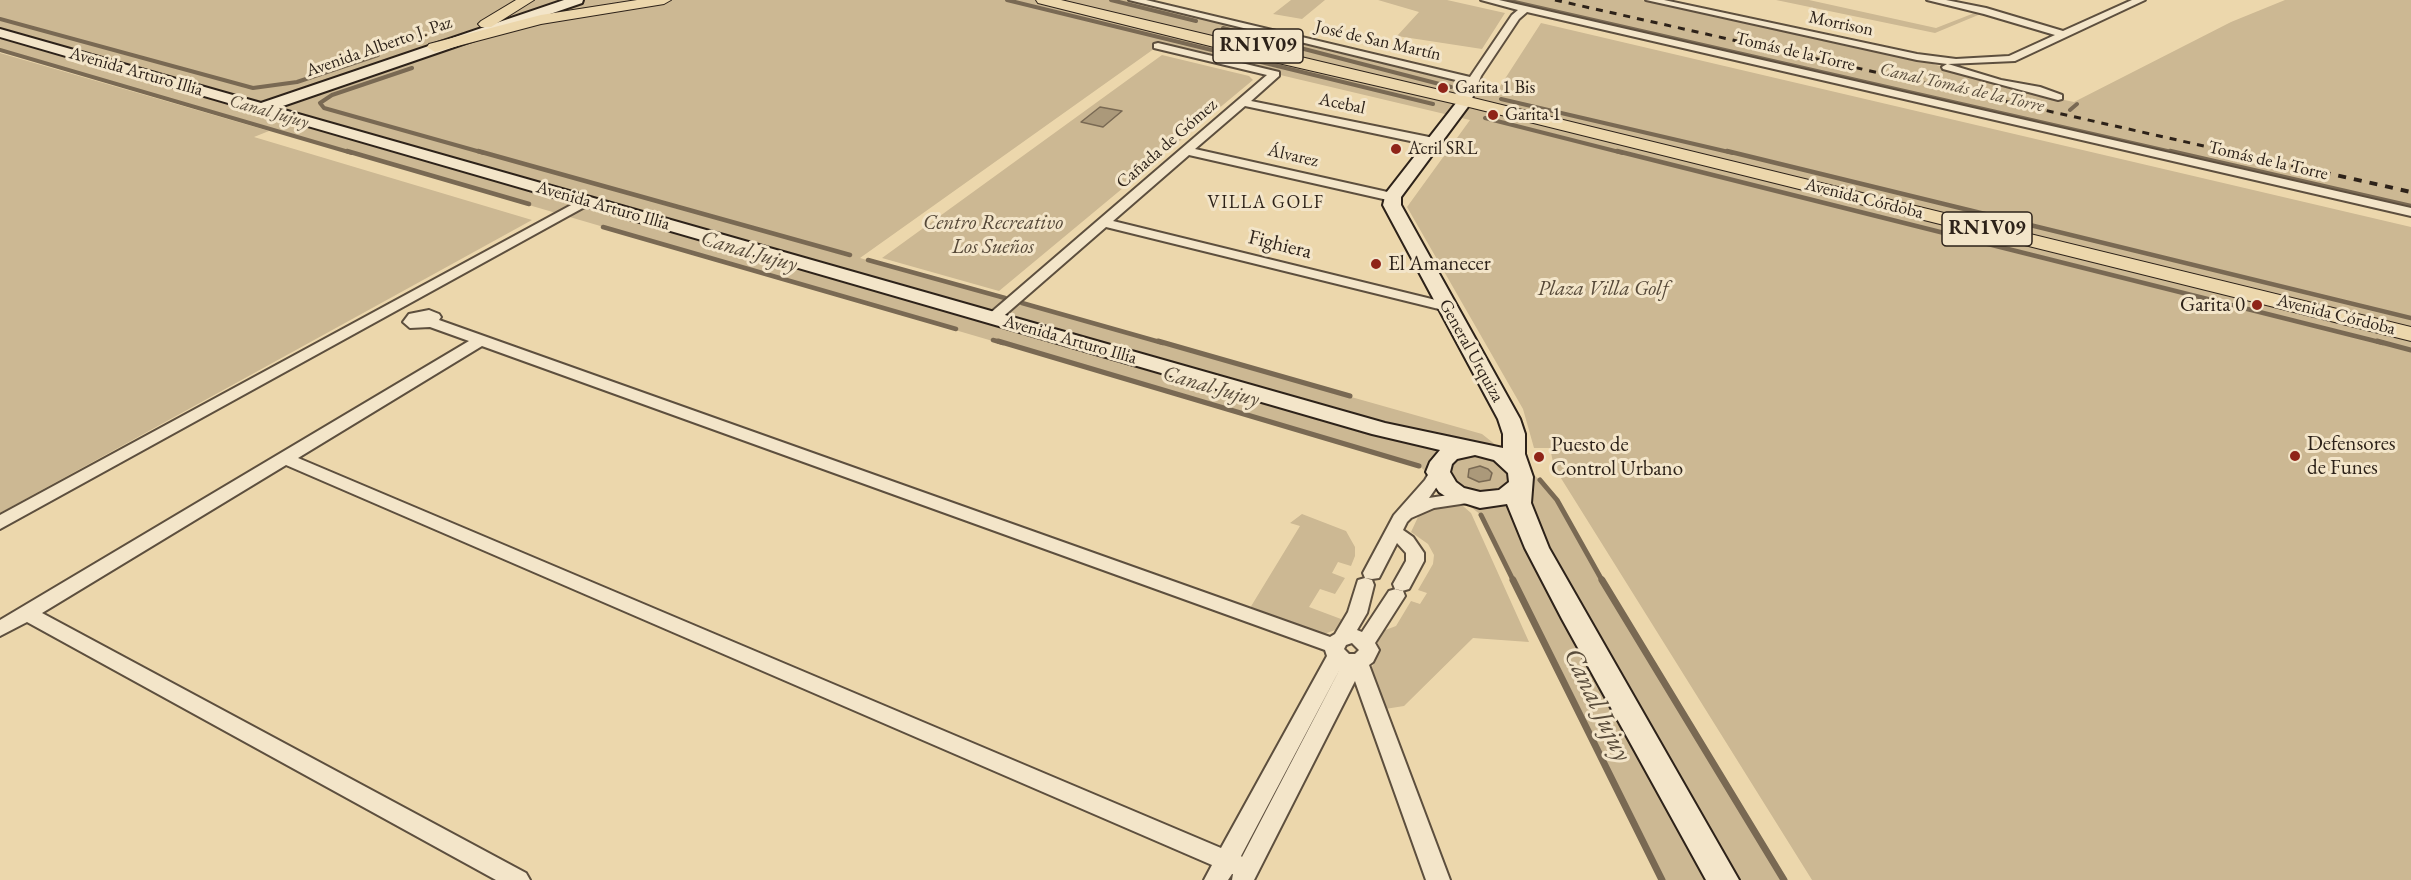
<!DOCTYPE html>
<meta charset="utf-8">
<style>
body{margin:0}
canvas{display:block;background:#ecd7ac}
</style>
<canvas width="2411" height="880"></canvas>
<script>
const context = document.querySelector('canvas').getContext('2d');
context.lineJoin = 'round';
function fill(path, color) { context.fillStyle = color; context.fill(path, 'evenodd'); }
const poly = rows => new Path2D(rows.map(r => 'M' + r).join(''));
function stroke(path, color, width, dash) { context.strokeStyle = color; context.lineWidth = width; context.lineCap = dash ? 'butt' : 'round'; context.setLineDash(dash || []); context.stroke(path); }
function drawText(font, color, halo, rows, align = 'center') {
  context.font = font + ' "EB Garamond",serif'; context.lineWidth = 6; context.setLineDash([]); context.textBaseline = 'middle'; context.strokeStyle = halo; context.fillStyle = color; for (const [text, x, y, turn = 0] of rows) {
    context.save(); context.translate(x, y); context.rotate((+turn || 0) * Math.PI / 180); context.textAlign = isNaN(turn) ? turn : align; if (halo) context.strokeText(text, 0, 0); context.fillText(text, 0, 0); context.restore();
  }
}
fill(poly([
 [0,0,1134,0,1499,88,1541,23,2411,227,2411,880,1812,880,1554,467,1550,448,1534,448,1523,409,1407,207,1470,120,1158,46,860,258,1482,434,1540,480,1557,500,1622,615,1784,880,1662,880,1481,515,1419,466,0,50],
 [1291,0,1325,0,1302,19,1273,14],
 [1378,0,1447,0,1505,13,1482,49,1397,36,1419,12],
 [1486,0,1642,0,1920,60,2021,91,2074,102,2231,22,2285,0,2411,0,2411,212],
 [1776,0,1809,0,1936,28,1977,12,1983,13,1935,33],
 [0,53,269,131,254,137,532,220,0,513],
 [1162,55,1249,76,1253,80,999,291,882,258],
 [1440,505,1463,506,1471,513,1529,642,1473,638,1404,706,1385,709,1370,671,1380,650,1376,637,1380,632,1396,626,1411,601,1420,604,1427,593,1418,590,1433,564,1434,555,1428,544,1411,532,1418,517,1428,509],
 [1302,514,1346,531,1355,547,1355,556,1351,566,1338,562,1332,573,1345,578,1335,594,1320,589,1309,607,1341,619,1341,628,1324,634,1250,608,1300,526,1290,523]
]), '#ccb893');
const water = poly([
 [1100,107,1122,111,1103,127,1081,122,1100,107],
 [1480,466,1488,469,1492,473,1490,480,1479,482,1468,477,1469,469,1480,466]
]);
fill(water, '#ab997a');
stroke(water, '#796953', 1.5);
stroke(poly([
 [1007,0,1433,104],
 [1111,0,1196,21],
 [1506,0,2176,153],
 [0,19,253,88,297,82,378,55],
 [1223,28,1451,87],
 [0,50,352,153],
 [412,68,332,95,320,103,324,108,484,153],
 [1501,99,1733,153],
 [2070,110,2077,104],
 [1485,118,1623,153]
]), '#796953', 4);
stroke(poly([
 [347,151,529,204],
 [478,151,850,255],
 [1617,151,2383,343],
 [1727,151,2411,318],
 [2170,151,2411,206],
 [603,227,956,329],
 [868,260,1005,298],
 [1022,303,1163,343],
 [993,340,1003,343]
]), '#796953', 4.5);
stroke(poly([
 [998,341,1419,466],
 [1158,341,1350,396],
 [2377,341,2411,350],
 [1540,480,1557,500,1603,582],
 [1481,515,1514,582]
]), '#796953', 5);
stroke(poly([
 [1513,580,1662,880],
 [1602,580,1784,880]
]), '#796953', 7);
const street = poly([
 [1129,0,1146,0,1470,77,1512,15,1518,10,1481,0,1499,0,2411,208,2411,216,1527,12,1519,19,1481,76,1471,101,1465,104,1459,101,1468,83,1129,0],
 [1646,0,1664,0,1917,54,1956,59,2009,56,2055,35,1984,14,1927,0,1946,0,1986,8,2063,31,2132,0,2145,0,2015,61,1948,64,2001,80,2040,87,2062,95,2062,99,2058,100,1943,69,1942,67,1947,64,1917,60,1646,0],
 [1158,43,1279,72,1279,76,1251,101,1434,138,1440,142,1434,146,1245,106,1195,149,1392,193,1398,197,1392,201,1189,155,1113,221,1452,304,1454,307,1452,310,1447,311,1106,227,998,321,988,321,986,318,988,315,1267,75,1154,48,1154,44,1158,43],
 [586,197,592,201,590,204,0,529,0,515,586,197],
 [429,310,439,314,441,317,439,320,1330,637,1335,634,1348,612,1358,580,1365,578,1372,580,1374,585,1367,613,1357,630,1362,632,1389,591,1396,589,1403,591,1405,596,1375,643,1379,650,1373,662,1369,665,1450,880,1426,880,1355,681,1254,880,1232,880,1233,874,1232,874,1228,880,1204,880,1212,865,286,465,42,613,526,873,530,880,496,880,27,622,0,636,0,620,469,341,430,327,410,328,403,322,409,314,429,310],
 [482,346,1325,650,1327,656,1221,848,298,458,482,346],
 [1352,643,1359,650,1355,654,1349,654,1344,649,1346,645,1352,643],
 [1341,667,1242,857,1241,856,1341,667],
 [1438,467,1444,468,1447,472,1429,498,1468,492,1474,494,1477,498,1474,502,1434,508,1411,518,1407,522,1403,530,1413,537,1424,553,1424,561,1409,589,1402,591,1395,589,1393,584,1406,561,1406,553,1397,543,1379,578,1372,579,1365,578,1363,573,1394,515,1425,480,1432,468,1438,467]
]);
const secondary = poly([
 [564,0,583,0,582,3,277,108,1385,423,1503,448,1503,434,1498,419,1383,205,1386,193,1460,98,1470,98,1473,101,1470,104,1401,197,1401,205,1520,419,1525,434,1525,454,1533,477,1531,503,1549,548,1739,880,1706,880,1562,619,1525,548,1507,504,1480,508,1448,498,1439,492,1426,472,1430,462,1440,450,1372,434,0,37,0,29,261,103,564,0],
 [1475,455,1494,460,1508,473,1509,482,1499,490,1480,492,1464,488,1456,482,1450,472,1452,464,1457,459,1475,455]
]);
const primary = poly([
 [516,0,534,0,491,27,481,27,478,24,481,21,516,0],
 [637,0,671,0,664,4,541,24,435,52,427,47,429,44,541,15,637,0],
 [1036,0,1061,0,1465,96,2411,327,2411,341,1465,106,1274,62,1038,3,1036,0]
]);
stroke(street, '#5d4f3e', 4);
stroke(secondary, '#2d2219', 4);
stroke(primary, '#2d2219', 2);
fill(street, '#f3e5c9');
fill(secondary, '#f3e5c9');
fill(primary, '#ecd7ac');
stroke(poly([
 [1555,0,2235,153]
]), '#2d2219', 3, [7, 7]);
stroke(poly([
 [2229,151,2411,192]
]), '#2d2219', 4, [8, 8]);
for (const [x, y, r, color] of [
 [1443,88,6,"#8f2418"],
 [1493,115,6,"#8f2418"],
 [1396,149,6,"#8f2418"],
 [1376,264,6,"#8f2418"],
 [2257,305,6,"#8f2418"],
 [2295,456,6,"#8f2418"],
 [1539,457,6,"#8f2418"]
]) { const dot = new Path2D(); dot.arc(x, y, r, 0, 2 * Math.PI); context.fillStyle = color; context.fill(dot); stroke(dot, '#f3e5c9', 2); }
drawText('18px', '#2d2219', '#f3e5c9', [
 ["Morrison",1841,24,12],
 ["José de San Martín",1378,41,13],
 ["Avenida Alberto J. Paz",379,47,-19],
 ["Tomás de la Torre",1795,52,13],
 ["Avenida Arturo Illia",136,72,16],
 ["Acebal",1342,104,12],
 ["Cañada de Gómez",1167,144,-41],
 ["Álvarez",1293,156,13],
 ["Tomás de la Torre",2268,161,13],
 ["Avenida Córdoba",1864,199,14],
 ["Avenida Arturo Illia",603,206,16],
 ["Avenida Córdoba",2336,315,14],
 ["Avenida Arturo Illia",1070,340,16],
 ["General Urquiza",1471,351,61]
]);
drawText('18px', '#2d2219', '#f3e5c9', [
 ["Garita 1 Bis",1455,88],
 ["Garita 1",1505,115],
 ["Acril SRL",1408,149]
], 'left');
drawText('italic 18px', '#594c3b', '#f3e5c9', [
 ["Canal Tomás de la Torre",1962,88,13],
 ["Canal Jujuy",269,112,16]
]);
context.letterSpacing = '1.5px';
drawText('18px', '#2d2219', '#f3e5c9', [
 ["VILLA GOLF",1266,203]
]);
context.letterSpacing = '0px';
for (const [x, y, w] of [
 [1258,46,90],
 [1987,229,90]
]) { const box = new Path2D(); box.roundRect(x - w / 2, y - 17, w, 34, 4.5); context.fillStyle = '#f3e5c9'; context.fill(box); stroke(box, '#2d2219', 1.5); }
drawText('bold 20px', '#2d2219', null, [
 ["RN1V09",1258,46],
 ["RN1V09",1987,229]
]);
drawText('italic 21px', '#554838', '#f3e5c9', [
 ["Centro Recreativo",993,223],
 ["Los Sueños",993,247],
 ["Plaza Villa Golf",1603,289]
]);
drawText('21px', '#2d2219', '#f3e5c9', [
 ["Fighiera",1280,245,14]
]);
drawText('21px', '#2d2219', '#f3e5c9', [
 ["El Amanecer",1388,264],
 ["Garita 0",2245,305,"right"],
 ["Defensores",2307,444],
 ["de Funes",2307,468],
 ["Puesto de",1551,445],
 ["Control Urbano",1551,469]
], 'left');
drawText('italic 22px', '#594c3b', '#f3e5c9', [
 ["Canal Jujuy",749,252,16],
 ["Canal Jujuy",1211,387,16]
]);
drawText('italic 27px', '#594c3b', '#f3e5c9', [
 ["Canal Jujuy",1597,705,64]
]);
</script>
